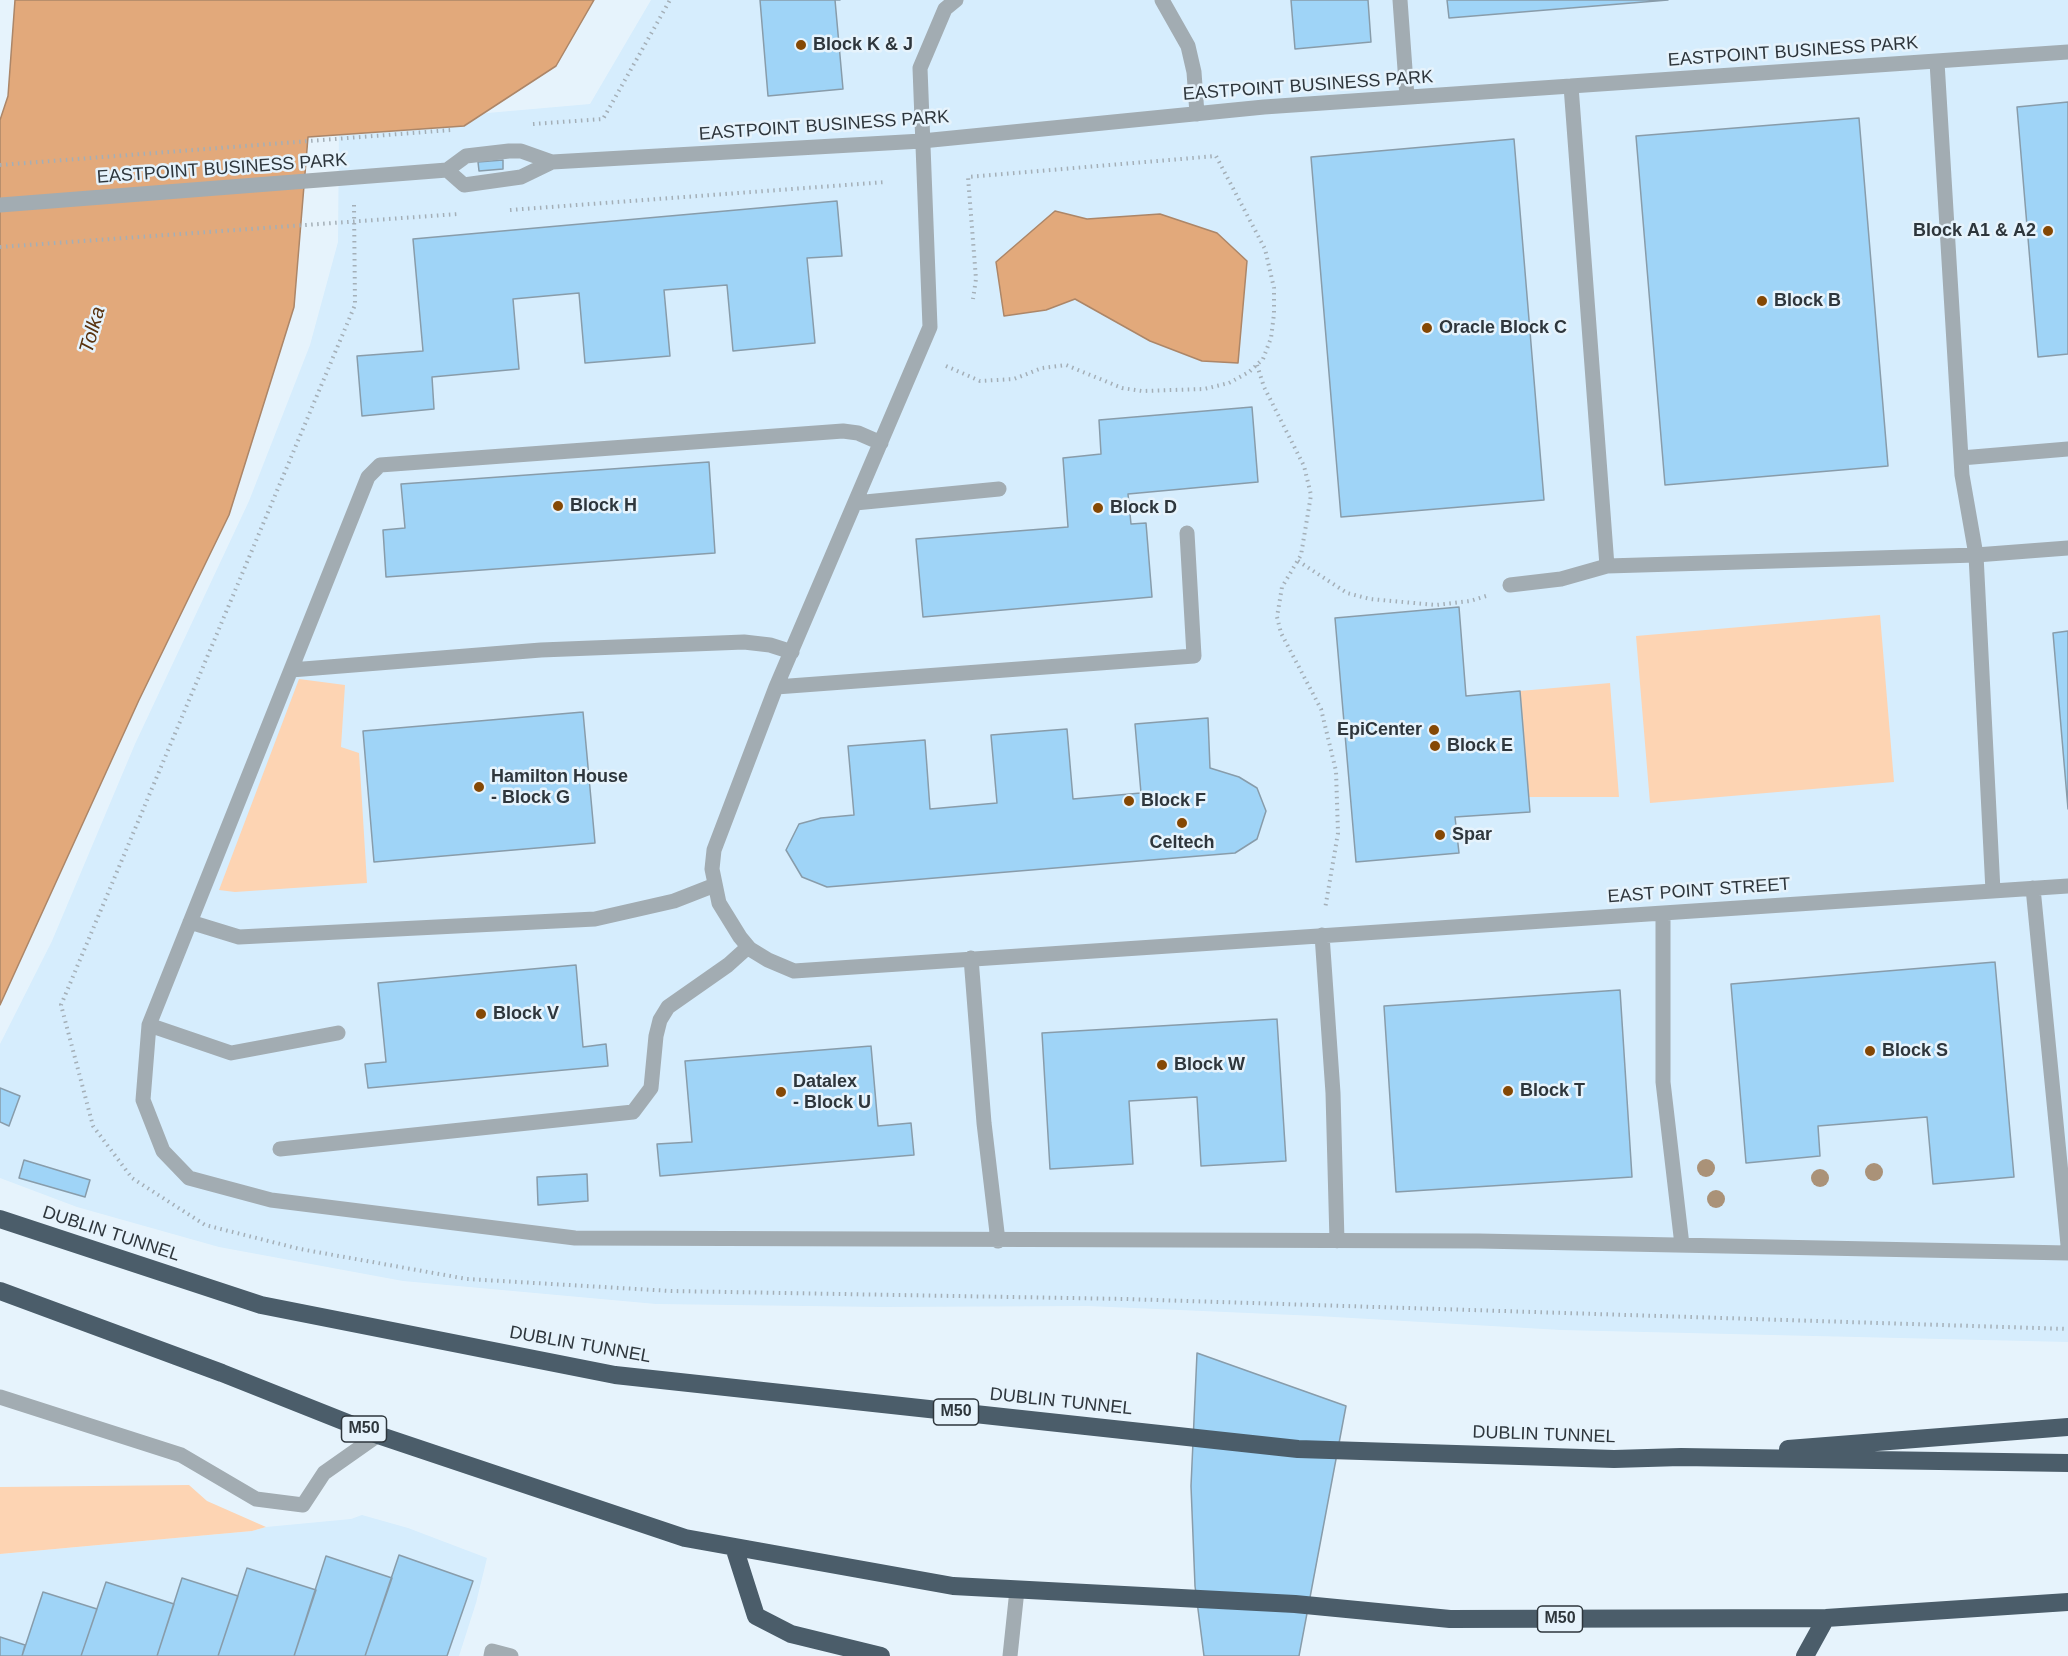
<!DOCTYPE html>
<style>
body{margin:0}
canvas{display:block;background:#e6f3fc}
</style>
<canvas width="2068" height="1656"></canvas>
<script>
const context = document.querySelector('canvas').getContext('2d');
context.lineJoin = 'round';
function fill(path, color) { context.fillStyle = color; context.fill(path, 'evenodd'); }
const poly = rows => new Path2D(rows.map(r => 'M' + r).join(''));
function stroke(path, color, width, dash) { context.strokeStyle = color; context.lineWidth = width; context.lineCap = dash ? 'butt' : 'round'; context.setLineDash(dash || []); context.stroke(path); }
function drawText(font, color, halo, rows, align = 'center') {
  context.font = font + ' Helvetica,sans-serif'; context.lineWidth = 5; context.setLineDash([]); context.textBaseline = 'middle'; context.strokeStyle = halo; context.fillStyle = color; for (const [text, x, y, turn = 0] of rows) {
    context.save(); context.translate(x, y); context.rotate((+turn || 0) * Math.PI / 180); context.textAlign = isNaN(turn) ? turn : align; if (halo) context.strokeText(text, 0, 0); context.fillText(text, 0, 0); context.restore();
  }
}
fill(poly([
 [651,0,2068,0,2068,1342,1561,1330,1317,1316,1088,1306,881,1307,656,1304,403,1281,219,1247,77,1207,0,1178,0,1044,52,941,135,744,249,501,310,345,338,242,339,126,590,104],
 [362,1515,408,1528,487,1558,476,1603,459,1656,0,1656,0,1554,252,1531,266,1527,351,1519]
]), '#d6edfd');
fill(poly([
 [1880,615,1894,782,1650,803,1636,636],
 [299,679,345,685,341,747,359,753,367,883,235,892,219,890],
 [1610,683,1619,797,1529,797,1520,691],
 [189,1485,207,1501,266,1527,252,1531,0,1554,0,1487]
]), '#fdd4b3');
const water = poly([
 [15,0,594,0,556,66,464,126,308,137,294,307,229,515,139,700,0,1005,0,120,8,96,15,0],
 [1055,211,1087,219,1160,214,1217,233,1247,261,1238,363,1202,361,1150,341,1075,299,1046,310,1004,316,996,262,1055,211]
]);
fill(water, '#e2a97b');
stroke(water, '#ac8668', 1.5);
const building = poly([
 [760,0,840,0,835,0,843,89,768,96,760,0],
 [1291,0,1368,0,1371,42,1295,49,1291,0],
 [1447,0,1668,0,1449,18,1447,0],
 [2068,102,2068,354,2038,357,2017,107,2068,102],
 [1859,118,1888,466,1665,485,1636,136,1859,118],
 [1514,139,1544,500,1341,517,1311,157,1514,139],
 [503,160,503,169,479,171,478,162,503,160],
 [837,201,842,256,807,258,815,343,733,351,727,285,664,290,670,356,585,363,579,293,513,299,519,369,432,377,434,409,362,416,357,356,423,351,413,239,837,201],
 [1252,407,1258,482,1128,494,1131,524,1146,523,1152,597,923,617,916,539,1068,527,1063,458,1101,454,1099,420,1252,407],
 [709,462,715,553,386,577,383,530,405,528,401,484,709,462],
 [1459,607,1466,696,1520,691,1530,812,1455,817,1459,853,1356,862,1335,618,1459,607],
 [2068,631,2068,809,2053,633,2068,631],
 [583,712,595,843,374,862,363,731,583,712],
 [1208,718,1210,768,1239,777,1257,788,1266,811,1257,839,1235,853,827,887,802,877,786,850,799,824,821,818,854,815,848,746,925,740,930,809,997,803,991,735,1067,729,1073,799,1141,793,1135,724,1208,718],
 [1995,962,2014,1177,1933,1184,1927,1117,1818,1126,1820,1156,1746,1163,1731,984,1995,962],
 [576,965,583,1047,606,1044,608,1066,368,1088,365,1064,386,1062,378,983,576,965],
 [1620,990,1632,1177,1396,1192,1384,1006,1620,990],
 [1277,1019,1286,1161,1201,1166,1197,1097,1129,1101,1133,1164,1050,1169,1042,1033,1277,1019],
 [871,1046,878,1126,911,1123,914,1155,660,1176,657,1144,692,1142,685,1061,871,1046],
 [0,1088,20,1096,9,1126,0,1122,0,1088],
 [24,1160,90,1180,85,1197,19,1178,24,1160],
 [587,1174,588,1201,538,1205,537,1177,587,1174],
 [1197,1353,1346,1406,1299,1656,1204,1656,1195,1586,1191,1486,1197,1353],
 [399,1555,473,1581,447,1656,365,1656,399,1555],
 [326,1556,392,1578,365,1656,294,1656,326,1556],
 [247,1568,316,1590,294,1656,218,1656,247,1568],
 [182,1578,238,1596,218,1656,157,1656,182,1578],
 [106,1582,174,1604,157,1656,81,1656,106,1582],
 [43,1592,97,1609,81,1656,22,1656,43,1592],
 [0,1637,25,1645,22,1656,0,1656,0,1637]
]);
fill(building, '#9fd4f7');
stroke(building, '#889caa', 1.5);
stroke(poly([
 [533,124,603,119,670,0],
 [0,165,451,130],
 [354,205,355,305,61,1005,93,1126,132,1178,205,1225,300,1249,467,1279,671,1291,1125,1299,2068,1329],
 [510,210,886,182],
 [0,247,458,214],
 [1257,365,1264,387,1304,466,1311,495,1301,555,1282,587,1277,617,1281,633,1321,709,1336,771,1338,833,1325,909],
 [946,366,980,381,1014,379,1042,368,1066,365,1122,388,1142,391,1204,389,1229,383,1249,372,1263,359,1271,338,1274,314,1274,288,1265,249,1216,156,968,177,976,279,973,299],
 [1298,561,1347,593,1370,599,1436,605,1470,601,1486,596]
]), '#a4afb7', 4, [1.5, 4.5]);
stroke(poly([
 [956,0,945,9,920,68,930,327,776,687,714,850,712,869,719,903,740,937,750,949,768,960,794,971,2068,886],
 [1162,0,1188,46,1194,72,1197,114],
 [1400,0,1407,97],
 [1937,62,1962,475,1976,555,1993,891],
 [1571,86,1607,566],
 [447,170,464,185,521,177,552,162,922,141,1264,107,2068,52],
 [0,205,447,170,466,156,509,151,521,151,552,162],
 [881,443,858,433,843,431,380,465,368,477,149,1025,143,1100,163,1151,189,1178,271,1200,575,1238,1479,1241,2068,1253],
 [1961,458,2068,449],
 [855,503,999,489],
 [1510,585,1561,579,1607,566,1976,555,2068,548],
 [291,670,541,650,744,642,770,645,792,652],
 [776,687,1194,656,1187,533],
 [2033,888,2068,1245],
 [1663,913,1663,1082,1682,1245],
 [190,922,239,937,595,919,674,901,715,885],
 [1322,935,1333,1093,1337,1241],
 [971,958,984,1123,998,1241],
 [149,1025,231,1053,338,1033],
 [280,1149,633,1112,651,1088,656,1036,660,1020,668,1007,728,965,748,947],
 [0,1397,181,1455,256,1499,303,1505,324,1473,378,1435],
 [491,1656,492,1651,511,1656],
 [1010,1656,1017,1590]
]), '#a2acb2', 15);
stroke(poly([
 [0,1219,261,1305,615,1375,1298,1449,1614,1459,1681,1457,2068,1463],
 [0,1291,222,1373,378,1435,685,1538,953,1586,1295,1604,1450,1619,1826,1618,2068,1602],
 [1788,1449,2068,1427],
 [734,1547,756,1616,791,1634,881,1656],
 [1805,1656,1826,1618]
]), '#4b5d6a', 18);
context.fillStyle = '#aa9278';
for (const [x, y] of [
 [1706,1168],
 [1874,1172],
 [1820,1178],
 [1716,1199]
]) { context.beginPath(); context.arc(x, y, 9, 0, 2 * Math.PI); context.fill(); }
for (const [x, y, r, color] of [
 [801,45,6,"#854804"],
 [2048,231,6,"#854804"],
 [1762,301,6,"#854804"],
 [1427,328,6,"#854804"],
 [558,506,6,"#854804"],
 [1098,508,6,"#854804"],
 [1434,730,6,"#854804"],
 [1435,746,6,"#854804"],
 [479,787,6,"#854804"],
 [1129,801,6,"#854804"],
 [1182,823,6,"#854804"],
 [1440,835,6,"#854804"],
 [481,1014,6,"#854804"],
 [1870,1051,6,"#854804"],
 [1162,1065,6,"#854804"],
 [1508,1091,6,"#854804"],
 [781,1092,6,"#854804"]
]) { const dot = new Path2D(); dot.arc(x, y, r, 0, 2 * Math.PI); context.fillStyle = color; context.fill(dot); stroke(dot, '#e6f3fc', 2); }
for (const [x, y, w] of [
 [956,1412,45],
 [364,1429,45],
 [1560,1619,45]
]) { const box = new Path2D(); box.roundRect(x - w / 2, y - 13, w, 26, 4.5); context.fillStyle = '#e6f3fc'; context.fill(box); stroke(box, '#2e363c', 1.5); }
drawText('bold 16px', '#2e363c', null, [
 ["M50",956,1412],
 ["M50",364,1429],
 ["M50",1560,1619]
]);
drawText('bold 18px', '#2e363c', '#e6f3fc', [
 ["Block K & J",813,45],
 ["Block A1 & A2",2036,231,"right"],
 ["Block B",1774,301],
 ["Oracle Block C",1439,328],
 ["Block H",570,506],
 ["Block D",1110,508],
 ["EpiCenter",1422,730,"right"],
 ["Block E",1447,746],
 ["Hamilton House",491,777],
 ["- Block G",491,798],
 ["Block F",1141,801],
 ["Spar",1452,835],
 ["Celtech",1182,843,"center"],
 ["Block V",493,1014],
 ["Block S",1882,1051],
 ["Block W",1174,1065],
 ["Datalex",793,1082],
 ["- Block U",793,1103],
 ["Block T",1520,1091]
], 'left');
drawText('18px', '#2e363c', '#e6f3fc', [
 ["EASTPOINT BUSINESS PARK",1793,52,-4],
 ["EASTPOINT BUSINESS PARK",1308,86,-4],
 ["EASTPOINT BUSINESS PARK",824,126,-4],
 ["EASTPOINT BUSINESS PARK",222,169,-4],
 ["EAST POINT STREET",1699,891,-4],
 ["DUBLIN TUNNEL",111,1234,18],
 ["DUBLIN TUNNEL",580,1345,10],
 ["DUBLIN TUNNEL",1061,1402,6],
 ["DUBLIN TUNNEL",1544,1435,2]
]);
drawText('italic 20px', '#58320e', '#e6f3fc', [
 ["Tolka",93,330,-74]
]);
</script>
